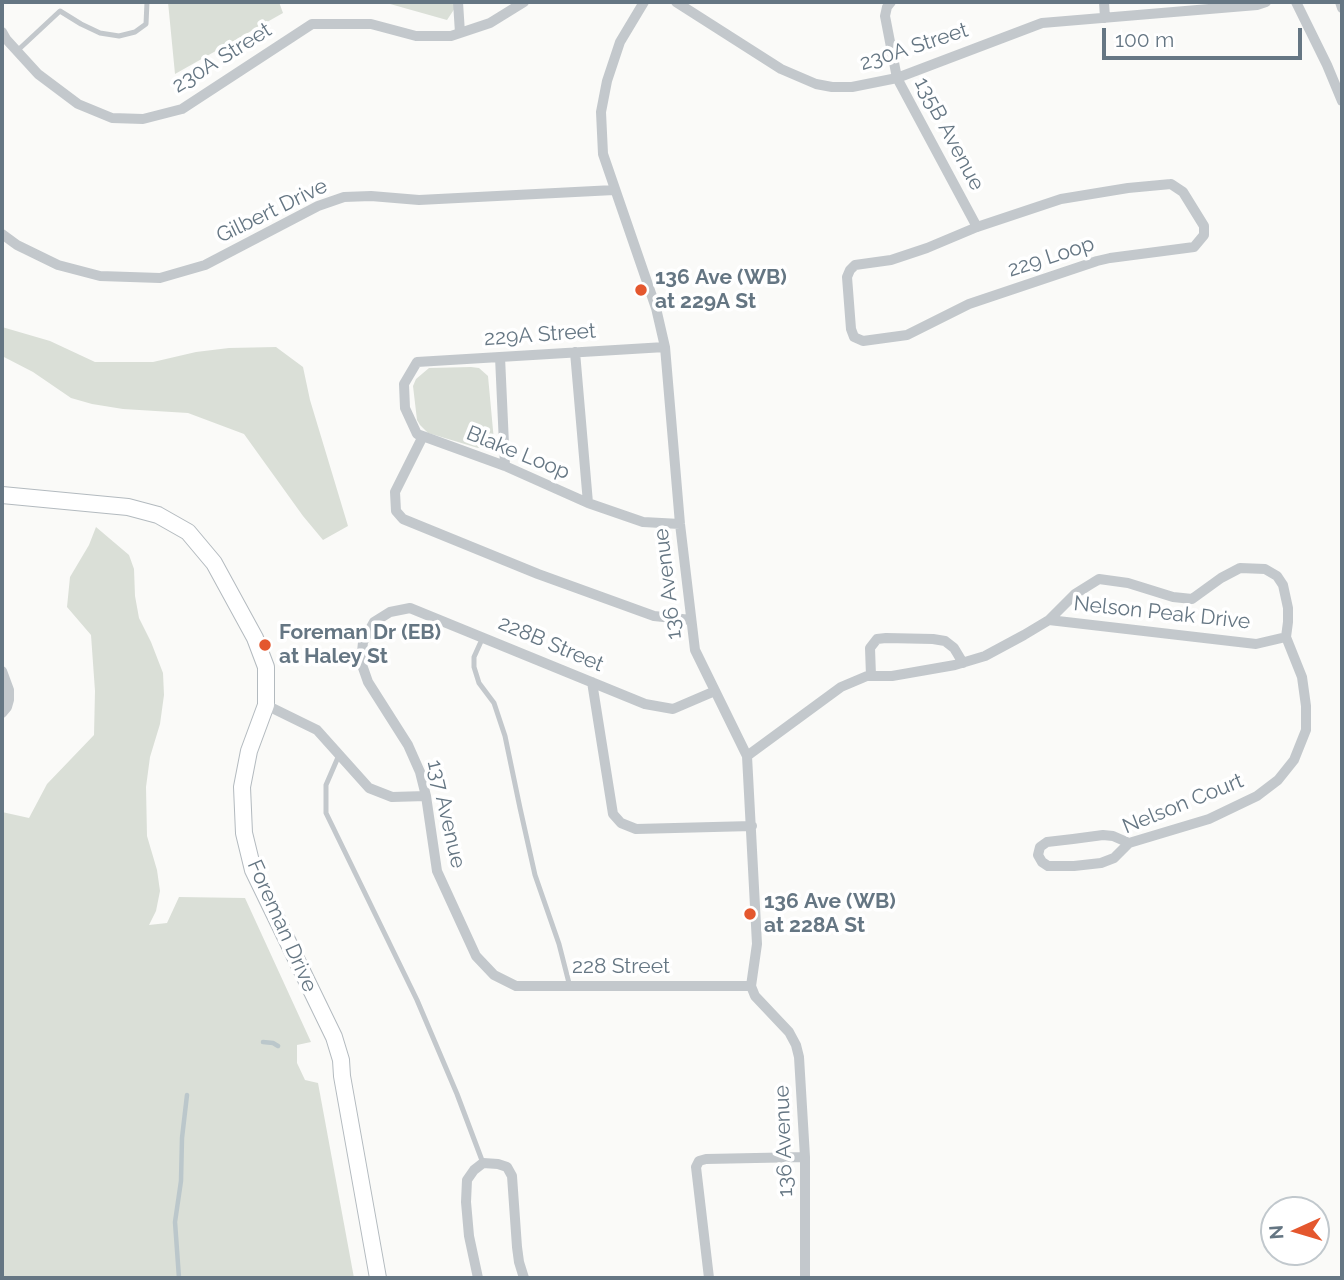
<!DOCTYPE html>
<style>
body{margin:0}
#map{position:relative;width:1344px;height:1280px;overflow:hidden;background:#fafaf8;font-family:Raleway,sans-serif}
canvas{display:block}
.frame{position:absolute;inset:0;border:4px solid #657683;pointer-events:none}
.north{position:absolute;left:1260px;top:1196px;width:70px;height:70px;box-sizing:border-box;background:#fff;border:2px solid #c1c8cd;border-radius:50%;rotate:266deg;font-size:19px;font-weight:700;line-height:28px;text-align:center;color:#657683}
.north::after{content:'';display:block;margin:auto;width:24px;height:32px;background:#e4572e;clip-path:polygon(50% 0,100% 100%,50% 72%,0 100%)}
.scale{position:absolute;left:1102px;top:28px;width:200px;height:32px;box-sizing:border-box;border:4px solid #657683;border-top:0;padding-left:9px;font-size:21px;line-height:24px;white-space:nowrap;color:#657683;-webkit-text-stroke:5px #fff;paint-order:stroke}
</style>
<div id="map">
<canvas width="1344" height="1280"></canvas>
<div class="frame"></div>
<div class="north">N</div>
<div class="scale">100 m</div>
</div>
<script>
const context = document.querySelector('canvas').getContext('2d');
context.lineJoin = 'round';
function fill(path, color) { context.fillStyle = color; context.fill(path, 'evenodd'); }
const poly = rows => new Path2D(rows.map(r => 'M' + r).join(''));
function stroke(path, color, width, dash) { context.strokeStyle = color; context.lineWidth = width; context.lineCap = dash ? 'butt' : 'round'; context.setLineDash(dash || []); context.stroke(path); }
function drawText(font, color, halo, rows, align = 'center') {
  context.font = font + ' Raleway,sans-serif'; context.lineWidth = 7; context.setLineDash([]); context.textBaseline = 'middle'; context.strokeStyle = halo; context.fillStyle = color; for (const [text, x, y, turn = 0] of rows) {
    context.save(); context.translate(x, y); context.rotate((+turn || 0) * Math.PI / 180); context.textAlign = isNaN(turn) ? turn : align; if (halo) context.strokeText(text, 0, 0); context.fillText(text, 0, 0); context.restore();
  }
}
fill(poly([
 [168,2,279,2,283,13,175,74],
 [383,2,459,2,447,20],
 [2,327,50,341,95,362,153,362,196,352,229,348,276,347,303,367,310,400,348,526,323,540,303,516,244,434,188,413,123,409,92,404,71,398,33,372,2,356],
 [471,367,479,368,488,376,494,441,485,448,478,448,428,433,420,425,417,420,413,386,416,379,429,368],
 [96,527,129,555,134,569,135,596,139,618,151,642,163,673,164,695,160,724,150,757,146,787,147,836,157,870,160,891,156,911,149,925,167,923,179,897,245,898,311,1042,297,1045,297,1063,305,1080,318,1083,354,1278,2,1278,2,812,29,818,47,784,94,735,95,691,91,635,67,607,70,577,89,545]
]), '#dadfd7');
stroke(poly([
 [263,1042,273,1043,278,1046],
 [179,1278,175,1222,181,1181,182,1138,187,1095]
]), '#bbc7cb', 4.5);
const secondary = poly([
 [2,495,128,507,158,515,188,532,214,563,255,638,266,667,266,705,249,751,242,787,244,833,253,870,334,1037,341,1060,342,1076,378,1278]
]);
stroke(secondary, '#b3babf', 18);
stroke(poly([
 [17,51,60,11,81,24,100,33,119,36,135,32,146,24,147,2],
 [483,637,474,657,474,667,479,683,494,703,505,736,520,808,535,875,559,944,570,987],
 [339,755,326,785,326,813,417,1000,457,1094,483,1163]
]), '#c3c8cc', 5);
stroke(poly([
 [458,2,460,33],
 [644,2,620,42,607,81,601,112,603,154,656,308,665,347,680,524,695,650,747,756,757,944,751,986,755,996,789,1032,796,1045,799,1057,805,1157,805,1278],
 [676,2,781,69,816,84,832,87,852,87,897,78,1042,23,1257,5,1266,2],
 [891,2,887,7,885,16,897,78,977,227],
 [1104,2,1105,18],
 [1296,2,1327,65,1342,101],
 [1340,2,1342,8],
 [2,32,6,39,38,74,78,104,112,118,143,119,182,109,312,24,371,24,416,36,451,36,490,23,524,2],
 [1171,184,1183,192,1204,226,1204,235,1194,247,1110,258,1097,261,969,304,907,335,863,341,854,337,851,329,847,277,850,270,855,265,891,260,927,248,977,227,1061,199,1128,188,1171,184],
 [2,234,17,245,58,265,100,276,160,278,205,265,318,206,344,197,371,196,419,200,614,190],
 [665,347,417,362,404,384,405,408,417,434,505,466,588,503,643,522,680,524],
 [575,352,588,503],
 [500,357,505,466],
 [423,436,395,492,396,511,403,519,538,574,654,616,691,620],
 [1049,620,1075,594,1099,579,1128,583,1173,597,1192,599,1221,578,1240,568,1265,569,1277,576,1283,585,1288,608,1288,622,1286,637],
 [2,671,9,690,9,700,7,707,2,713],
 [871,676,870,648,877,639,886,638,933,639,945,641,954,648,963,663],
 [592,682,613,814,621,823,636,829,752,826],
 [715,691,673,709,645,704,410,608,390,612,374,622,363,642,361,662,368,682,408,745,420,772,426,796,437,871,476,956,494,975,516,986,751,986],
 [266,705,317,730,369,788,392,797,426,796],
 [747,756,841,687,867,676,892,676,955,665,985,656,1024,635,1049,620,1256,644,1286,637],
 [1129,843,1113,836,1103,835,1073,839,1047,842,1040,847,1038,855,1042,862,1048,866,1074,866,1101,863,1114,858,1129,843,1209,819,1257,796,1278,780,1294,760,1306,730,1306,706,1302,677,1286,637],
 [478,1278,469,1236,466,1202,467,1180,474,1170,483,1163,498,1164,507,1167,512,1176,517,1247,519,1262,524,1278],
 [709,1278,696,1167,699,1161,706,1159,805,1157]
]), '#c3c8cc', 10);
stroke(secondary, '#fff', 16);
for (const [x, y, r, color] of [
 [641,290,7,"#e4572e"],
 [265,645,7,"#e4572e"],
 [750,914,7,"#e4572e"]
]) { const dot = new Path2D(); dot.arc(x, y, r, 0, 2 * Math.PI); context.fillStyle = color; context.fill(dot); stroke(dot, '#fff', 2.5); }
drawText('21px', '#657683', '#fff', [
 ["230A Street",914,47,-18],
 ["230A Street",222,58,-32],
 ["135B Avenue",949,134,62],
 ["Gilbert Drive",272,211,-26],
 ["229 Loop",1051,257,-18],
 ["229A Street",540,335,-4],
 ["Blake Loop",518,453,22],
 ["136 Avenue",668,584,-97],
 ["Nelson Peak Drive",1162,613,6],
 ["228B Street",551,644,23],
 ["Nelson Court",1183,804,-22],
 ["137 Avenue",446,814,77],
 ["Foreman Drive",282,926,66],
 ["228 Street",621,967],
 ["136 Avenue",784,1141,-92]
]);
drawText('bold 21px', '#657683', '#fff', [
 ["136 Ave (WB)",655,278],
 ["at 229A St",655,302],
 ["Foreman Dr (EB)",279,633],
 ["at Haley St",279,657],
 ["136 Ave (WB)",764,902],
 ["at 228A St",764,926]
], 'left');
</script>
